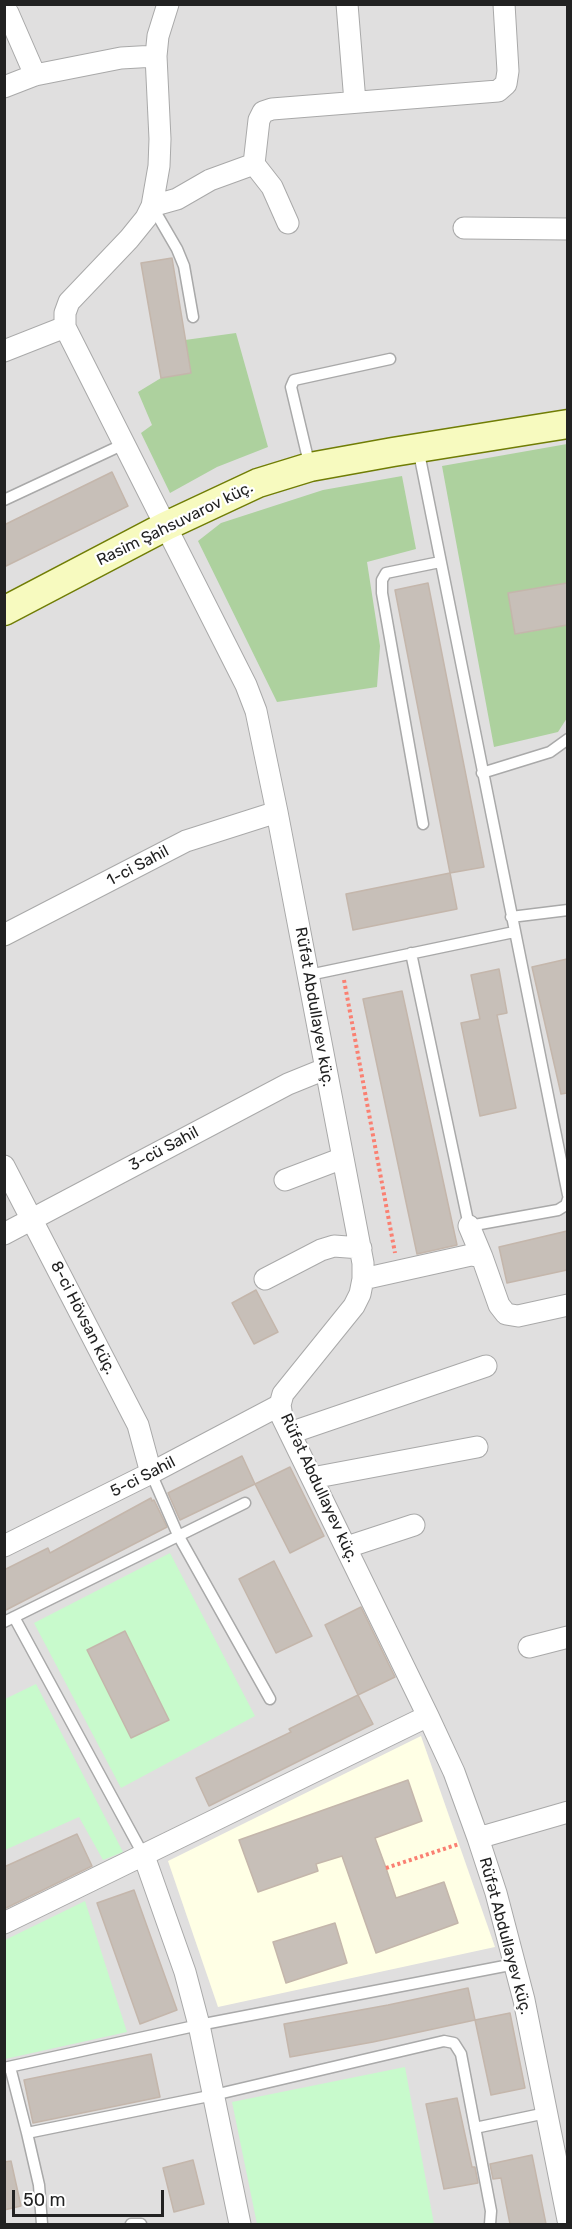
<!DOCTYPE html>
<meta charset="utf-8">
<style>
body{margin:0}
#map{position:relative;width:572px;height:2229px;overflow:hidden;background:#f2efe9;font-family:Rubik,sans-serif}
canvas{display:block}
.frame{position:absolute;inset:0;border:6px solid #222;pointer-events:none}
.scale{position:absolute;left:12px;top:2190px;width:152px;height:27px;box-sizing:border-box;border:3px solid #222;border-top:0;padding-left:8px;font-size:18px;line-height:21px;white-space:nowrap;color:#222;-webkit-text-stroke:4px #fff;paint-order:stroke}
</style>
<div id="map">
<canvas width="572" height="2229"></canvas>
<div class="frame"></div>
<div class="scale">50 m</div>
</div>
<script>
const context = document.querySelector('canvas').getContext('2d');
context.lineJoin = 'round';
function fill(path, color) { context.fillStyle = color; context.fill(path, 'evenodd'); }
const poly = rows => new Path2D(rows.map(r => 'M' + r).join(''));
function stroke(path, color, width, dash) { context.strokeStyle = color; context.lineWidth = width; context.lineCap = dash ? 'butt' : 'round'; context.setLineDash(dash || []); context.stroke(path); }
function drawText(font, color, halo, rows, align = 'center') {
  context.font = font + ' Rubik,sans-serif'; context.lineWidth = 4.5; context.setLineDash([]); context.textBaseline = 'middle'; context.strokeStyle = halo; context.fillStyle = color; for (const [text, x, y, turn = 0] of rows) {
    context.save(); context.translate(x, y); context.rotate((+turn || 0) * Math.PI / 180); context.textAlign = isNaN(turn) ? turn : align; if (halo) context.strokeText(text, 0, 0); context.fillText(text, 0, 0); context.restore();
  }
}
fill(poly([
 [5,5,567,5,567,2224,5,2224]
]), '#e0dfdf');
fill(poly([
 [421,1736,495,1947,218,2007,168,1861]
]), '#ffffe5');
fill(poly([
 [236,333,268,447,217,467,170,493,141,433,152,425,138,392,161,378,191,373,185,340],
 [567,444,567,583,508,593,516,634,567,625,567,718,558,732,494,747,442,466],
 [402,476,416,549,367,562,380,646,377,687,277,702,198,541,221,523,323,490]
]), '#add19e');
fill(poly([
 [170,1553,255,1716,121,1788,34,1623],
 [36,1684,123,1852,103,1860,79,1817,5,1850,5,1699],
 [85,1901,127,2032,5,2059,5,1940],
 [405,2067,434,2224,257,2224,232,2102]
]), '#c8facc');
const building = poly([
 [172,258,191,373,161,378,141,263,172,258],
 [112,472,128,506,4,567,4,525,112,472],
 [428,583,484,867,450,873,395,590,428,583],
 [567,583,567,625,515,634,508,593,567,583],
 [450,873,457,909,353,930,346,894,450,873],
 [567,959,567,1093,561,1094,532,967,567,959],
 [499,969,507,1013,497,1015,516,1108,480,1116,461,1023,480,1019,471,975,499,969],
 [402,991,457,1245,417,1254,363,999,402,991],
 [567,1231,567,1270,507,1283,499,1247,567,1231],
 [256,1290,278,1332,254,1344,232,1303,256,1290],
 [242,1456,255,1484,180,1520,168,1493,242,1456],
 [290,1467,324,1536,290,1553,255,1484,290,1467],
 [151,1498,152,1501,154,1500,167,1527,4,1611,4,1570,48,1548,50,1553,151,1498],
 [274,1561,312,1636,276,1653,239,1579,274,1561],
 [361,1607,395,1677,358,1695,325,1625,361,1607],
 [125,1631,169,1720,131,1738,87,1650,125,1631],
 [358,1695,373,1724,209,1806,196,1778,291,1732,289,1729,358,1695],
 [408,1780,422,1821,375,1838,386,1868,396,1898,444,1882,458,1923,376,1953,342,1856,316,1864,318,1871,258,1892,239,1840,408,1780],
 [77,1834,92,1866,4,1909,4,1867,77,1834],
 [134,1890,177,2010,140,2024,97,1903,134,1890],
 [335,1923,347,1963,286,1983,273,1942,335,1923],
 [468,1988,475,2020,373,2042,290,2057,284,2024,388,2005,468,1988],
 [510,2013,525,2088,491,2095,475,2020,510,2013],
 [151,2054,160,2097,33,2123,24,2080,151,2054],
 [457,2098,472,2167,475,2167,478,2183,444,2189,426,2104,457,2098],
 [532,2155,546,2224,510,2224,501,2178,493,2179,490,2164,532,2155],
 [193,2160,204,2204,174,2212,163,2168,193,2160],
 [11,2161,21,2206,4,2210,4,2162,11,2161]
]);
fill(building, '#c7bfb8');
stroke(building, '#c4b6ab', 1.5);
const lane = poly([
 [152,206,177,249,184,266,193,317],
 [418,448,568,1195],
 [310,467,291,387,294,380,390,359],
 [4,500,124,444],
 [482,773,550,752,568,739],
 [423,824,382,593,382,580,386,573,440,562],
 [511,917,568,910],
 [411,953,469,1226,558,1210,566,1205,568,1199],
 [309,975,514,932],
 [151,1473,178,1535,270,1699],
 [14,1617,144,1856],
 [4,1622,245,1503],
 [10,2067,27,2133],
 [4,2068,199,2025,515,1964],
 [475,2128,546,2113],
 [42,2224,39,2185,27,2133,214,2095,444,2041,454,2043,461,2054,491,2211,490,2224],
 [131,2224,141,2224]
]);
const street = poly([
 [168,4,158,36,156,56,160,139,159,166,152,206,146,218,129,239,69,302,65,313,65,327,246,685,256,711,277,812,363,1263,363,1279,360,1294,354,1306,283,1394,280,1405,282,1417,428,1716,454,1772,478,1838,496,1893,524,2000,568,2220],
 [347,4,355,102],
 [4,11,8,13,35,75],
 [4,87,35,75,121,58,156,56],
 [254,164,272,187,288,223],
 [152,206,177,199,210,180,254,164,259,120,263,112,272,109,498,91,506,84,508,71,504,4],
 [464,228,568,229],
 [4,351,65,327],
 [4,935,186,841,277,812],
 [4,1166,138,1425,151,1473],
 [285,1180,343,1158],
 [469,1226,482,1257],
 [4,1234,288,1084,325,1069],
 [265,1279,321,1250,334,1246,361,1248],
 [363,1279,471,1255,482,1257,499,1305,506,1314,518,1316,568,1305],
 [290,1433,486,1366],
 [312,1478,477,1447],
 [4,1546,151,1473,280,1405],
 [347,1547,414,1525],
 [529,1647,568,1637],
 [478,1838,568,1812],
 [144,1856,185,1972,199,2025,240,2224],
 [4,1923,428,1716]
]);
const secondary = poly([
 [4,611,166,526,258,483,310,467,393,452,568,424]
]);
stroke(lane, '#a9a9a9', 13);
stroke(street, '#a9a9a9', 23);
stroke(secondary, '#707d05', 31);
stroke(poly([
 [344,980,395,1253],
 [386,1868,459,1844]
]), '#fa8072', 4, [3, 3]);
stroke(lane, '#fff', 10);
stroke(street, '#fff', 21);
stroke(secondary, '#f7fabf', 28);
drawText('16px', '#222', '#fff', [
 ["Rasim Şahsuvarov küç.",175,524,-26],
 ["1-ci Sahil",138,866,-28],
 ["Rüfət Abdullayev küç.",314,1007,80],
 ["3-cü Sahil",164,1149,-28],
 ["8-ci Hövsan küç.",83,1318,63],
 ["5-ci Sahil",143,1477,-27],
 ["Rüfət Abdullayev küç.",319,1488,65],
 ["Rüfət Abdullayev küç.",505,1936,75]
]);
</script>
